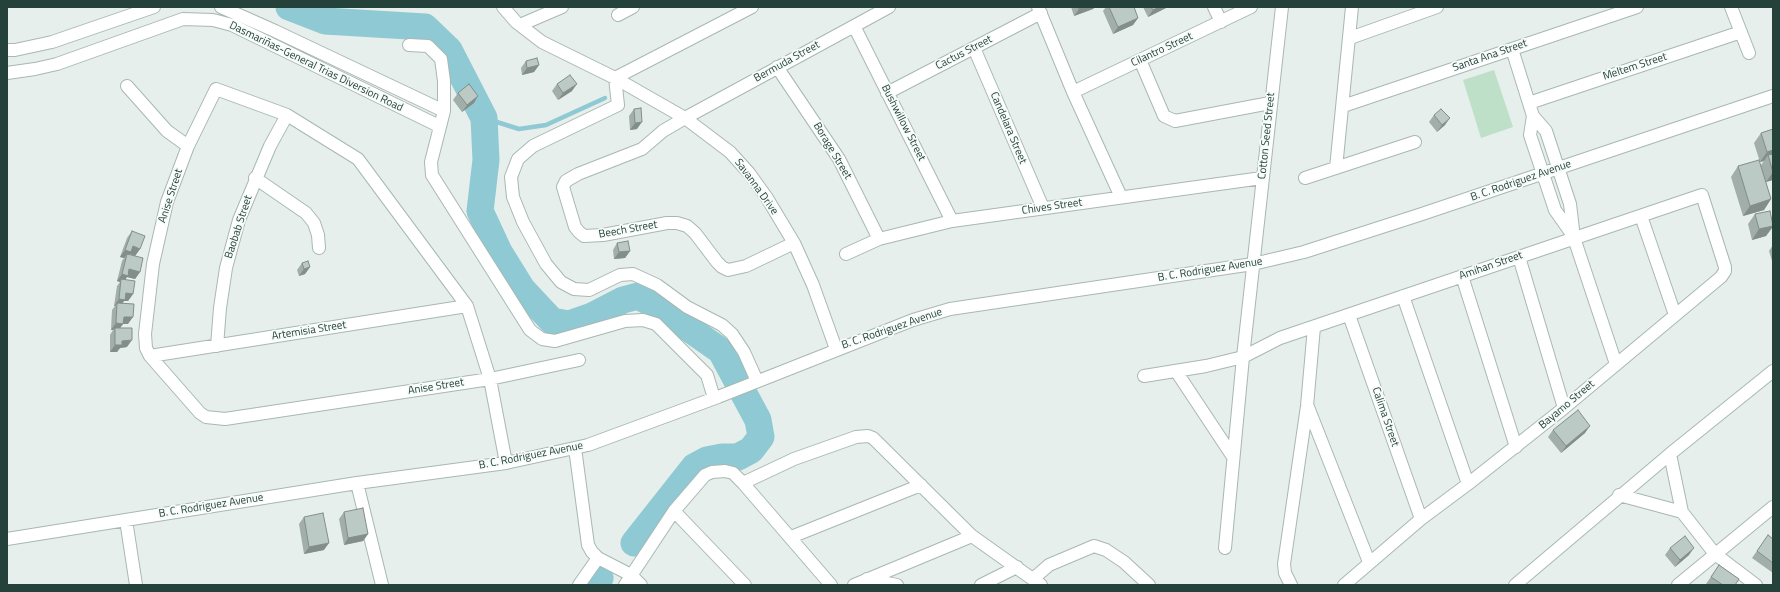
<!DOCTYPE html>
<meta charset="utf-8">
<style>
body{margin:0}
#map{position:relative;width:1780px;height:592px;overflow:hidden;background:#e6efeb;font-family:"Titillium Web",sans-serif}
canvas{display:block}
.frame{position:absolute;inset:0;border:8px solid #24423a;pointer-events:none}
</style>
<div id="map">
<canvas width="1780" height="592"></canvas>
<div class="frame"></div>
</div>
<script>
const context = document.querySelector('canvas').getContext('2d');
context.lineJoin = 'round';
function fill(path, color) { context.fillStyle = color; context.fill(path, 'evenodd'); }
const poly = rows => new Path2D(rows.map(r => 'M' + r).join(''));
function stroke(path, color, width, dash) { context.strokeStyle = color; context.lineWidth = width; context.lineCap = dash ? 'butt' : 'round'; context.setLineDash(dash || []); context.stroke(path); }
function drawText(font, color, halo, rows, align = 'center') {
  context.font = font + ' "Titillium Web",sans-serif'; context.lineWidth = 3.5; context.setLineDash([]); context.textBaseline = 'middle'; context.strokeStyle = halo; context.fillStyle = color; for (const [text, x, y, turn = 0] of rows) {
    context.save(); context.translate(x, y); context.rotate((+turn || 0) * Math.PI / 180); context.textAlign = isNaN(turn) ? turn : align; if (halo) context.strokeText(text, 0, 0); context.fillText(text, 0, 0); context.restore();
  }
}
fill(poly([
 [1494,70,1513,127,1481,138,1463,80]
]), '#bfe0c8');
stroke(poly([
 [484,118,519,129,546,125,605,98]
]), '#8ec9d4', 4.5);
stroke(poly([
 [289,7,325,21,425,27,449,50,484,118,486,160,480,211,499,252,522,289,552,321,569,324,592,316,623,300,638,296,658,307,721,351,758,420,761,437,751,450,738,457,722,457,707,460,694,467,634,543],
 [597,585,600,578]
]), '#8ec9d4', 27);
const minor = poly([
 [221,7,275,31,444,111],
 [503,7,516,22,542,42,615,78,685,118,730,152,749,173,767,198,794,243,813,285,836,349],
 [752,7,615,78,618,105,533,146,518,159,511,177,513,197,523,222,546,264,561,282,574,289,589,290,620,275,633,274,657,285,687,307,722,325,732,334,744,352,757,381],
 [1038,7,1073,92,1121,197],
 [1214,7,1221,22],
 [1731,7,1749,53],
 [618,15,633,7],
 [520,25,562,7],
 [854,26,952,221],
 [1350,38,1437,7],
 [409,45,428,46,441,59,444,81,444,111,431,162,432,175,530,330,542,339,555,341,625,321,643,320,656,324,707,375,714,398],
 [974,48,1043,208],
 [1512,49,1533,116,1546,131,1570,204,1574,238,1616,364],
 [7,50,15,50,52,42,154,7],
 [1140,60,1164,116,1175,121,1270,103],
 [777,67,839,159,879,239],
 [7,73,35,69,57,64,183,19,213,20,232,25,439,126],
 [127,86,167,131,188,146],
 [1073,92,1251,7],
 [887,93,1041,13],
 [1529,103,1741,32],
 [1343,106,1637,7],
 [1533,116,1530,135,1555,210,1574,237],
 [1336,168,1352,7],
 [255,178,306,213,314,223,318,235,319,248],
 [1305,178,1415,142],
 [1641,216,1675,315],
 [794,243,746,266,728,270,722,267,717,262,695,233,687,226,677,223,667,223,603,235,584,236,579,232,575,227,563,187,566,181,578,174,642,149,663,131,685,118,889,7],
 [846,254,879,239,952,221,1262,178],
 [1519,257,1564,408],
 [1462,276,1516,447],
 [1403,296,1468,484],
 [1349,315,1421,519],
 [217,346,220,308,226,268,239,220,270,146,287,115],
 [150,356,467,306],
 [1176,371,1233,457],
 [1144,376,1206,366,1243,357,1280,338,1702,195,1725,267,1725,271,1721,277,1564,408,1468,484,1421,519,1344,585],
 [1308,407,1369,562],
 [575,448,588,545,592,552,598,558,631,575,641,585],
 [506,463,490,379,467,306,358,159,287,115,216,89,188,146,167,202,153,264,145,334,146,348,150,356,200,413,206,417,225,419,490,379,579,360],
 [357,483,382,585],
 [743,483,794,459,856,437,868,436,873,438,972,536,1041,585],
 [1619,495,1682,512,1715,554,1756,585],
 [674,511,745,585],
 [1682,512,1670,454,1773,371],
 [126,520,136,585],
 [791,537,921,485],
 [7,539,357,483,506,463,588,445,718,397,913,320,950,309,1253,264,1304,252,1419,215,1773,96],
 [1225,548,1243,357,1282,7],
 [867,579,897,585],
 [1033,579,1049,565,1094,546,1106,550,1124,562,1149,585],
 [579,585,598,558],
 [625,585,674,511,705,475,712,472,725,471,733,473,743,483,831,585],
 [854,585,972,536],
 [981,585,1017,567],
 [1291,585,1285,573,1284,564,1307,406,1314,327],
 [1515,585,1670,454],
 [1678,585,1773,507]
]);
stroke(minor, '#a8b8b2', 14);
stroke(minor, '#fff', 12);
fill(poly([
 [1071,7,1095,7,1093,9,1074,16],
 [1106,7,1134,7,1138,18,1133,25,1113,34,1103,11],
 [1143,7,1168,7,1148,17],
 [526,61,539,65,534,72,522,75,521,68],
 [557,84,572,91,558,100,552,91],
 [458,93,474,103,462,112,453,100],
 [634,109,637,129,630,130,629,116],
 [1434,115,1445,125,1437,132,1429,122],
 [1773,129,1773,180,1766,182,1771,199,1764,210,1743,216,1731,177,1738,166,1761,165,1764,161,1760,162,1754,143,1761,133],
 [1755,214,1773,225,1773,227,1766,236,1752,240,1748,224],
 [132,231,140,249,135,256,130,254,129,255,140,272,135,279,127,277,125,280,133,294,128,301,124,301,122,304,128,324,123,324,120,328,127,347,120,348,117,352,110,352,110,335,113,330,111,330,112,310,115,306,114,306,117,286,120,282,117,281,122,261,124,258,120,257,127,238],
 [617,243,630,251,625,258,614,259,613,250],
 [1773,245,1773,264,1769,251],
 [302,263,310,267,305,274,299,276,297,270],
 [1553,430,1585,433,1561,453,1548,437],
 [344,512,368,534,363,541,344,545,339,519],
 [304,517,324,550,304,554,299,524],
 [1768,535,1773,539,1773,573,1752,558],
 [1670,548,1689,555,1675,567,1665,555],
 [1719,565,1735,585,1707,585,1707,584,1706,584]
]), '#a1aea9');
fill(poly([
 [1084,7,1095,7,1093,9,1074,16,1079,9],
 [1159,7,1168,7,1148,17,1153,10],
 [1138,18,1133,25,1113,34,1118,27],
 [539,65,534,72,522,75,527,68],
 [577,84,572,91,558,100,563,93],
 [478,96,474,103,462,112,467,105],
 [1450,118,1445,125,1437,132,1442,125],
 [642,122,637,129,630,130,635,123],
 [1773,150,1773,158,1768,155,1764,161,1760,162,1767,152],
 [1773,172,1773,180,1766,182],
 [1771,199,1764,210,1743,216,1750,206],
 [1773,226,1766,236,1752,240,1759,229],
 [133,246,140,249,135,256,130,254,126,259,127,254,124,258,120,257,125,250],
 [630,251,625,258,614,259,619,252],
 [310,267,305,274,299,276,304,269],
 [129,269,140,272,135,279,127,277,123,283,121,279,120,282,117,281,122,274],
 [126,293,133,294,128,301,124,301,120,307,117,303,115,306,114,306,119,299],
 [124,317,133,317,128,324,123,324,118,331,115,328,113,330,111,330,116,323],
 [132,340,127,347,120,348,117,352,110,352,115,345,122,341],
 [1590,426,1585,433,1561,453,1566,446],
 [368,534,363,541,344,545,348,538],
 [329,543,324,550,304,554,309,547],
 [1694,548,1689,555,1675,567,1680,560]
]), '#838d89');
const building = poly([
 [1078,7,1084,7,1079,9,1078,7],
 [1109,7,1134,7,1138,18,1118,27,1109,7],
 [1151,7,1159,7,1153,10,1151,7],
 [537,58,539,65,527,68,526,61,537,58],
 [570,75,577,84,563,93,557,84,570,75],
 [469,84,478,96,467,105,458,93,469,84],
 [641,108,642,122,635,123,634,109,641,108],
 [1441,109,1450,118,1442,125,1434,115,1441,109],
 [1773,129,1773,150,1767,152,1761,133,1773,129],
 [1773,154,1773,172,1768,155,1773,154],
 [1759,160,1771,199,1750,206,1738,166,1759,160],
 [1770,211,1773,226,1759,229,1755,214,1770,211],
 [132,231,145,236,140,249,133,246,131,252,125,250,132,231],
 [628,241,630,251,619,252,617,243,628,241],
 [127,254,143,258,140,272,129,269,128,276,122,274,127,254],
 [308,261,310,267,304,269,302,263,308,261],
 [121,279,135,281,133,294,126,293,125,300,119,299,121,279],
 [117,303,134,304,133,317,124,317,123,324,116,323,117,303],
 [115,328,132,328,132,340,122,341,122,345,115,345,115,328],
 [1578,410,1590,426,1566,446,1553,430,1578,410],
 [363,508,368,534,348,538,344,512,363,508],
 [323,513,329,543,309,547,304,517,323,513],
 [1768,535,1773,539,1773,563,1757,551,1768,535],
 [1685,536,1694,548,1680,560,1670,548,1685,536],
 [1719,565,1739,579,1735,585,1723,585,1711,577,1719,565]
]);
fill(building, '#bbcac4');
stroke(building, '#838d89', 1);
drawText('11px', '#24423a', '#f7fbf9', [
 ["Cilantro Street",1162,50,-25],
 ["Cactus Street",964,53,-27],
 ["Santa Ana Street",1490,56,-19],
 ["Bermuda Street",787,62,-29],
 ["Dasmariñas-General Trias Diversion Road",316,67,26],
 ["Meltem Street",1635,67,-18],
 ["Bushwillow Street",903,123,63],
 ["Candelara Street",1008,128,67],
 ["Cotton Seed Street",1267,136,-84],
 ["Borage Street",832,151,59],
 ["B. C. Rodriguez Avenue",1521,181,-19],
 ["Savanna Drive",756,187,54],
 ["Anise Street",171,196,-72],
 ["Chives Street",1052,207,-8],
 ["Baobab Street",239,227,-72],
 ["Beech Street",628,230,-10],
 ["Amihan Street",1491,266,-19],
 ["B. C. Rodriguez Avenue",1210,270,-9],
 ["B. C. Rodriguez Avenue",892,329,-19],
 ["Artemisia Street",309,331,-9],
 ["Anise Street",436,387,-9],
 ["Bayamo Street",1567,405,-40],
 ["Calima Street",1385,417,71],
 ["B. C. Rodriguez Avenue",531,456,-11],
 ["B. C. Rodriguez Avenue",211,506,-9]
]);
</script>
